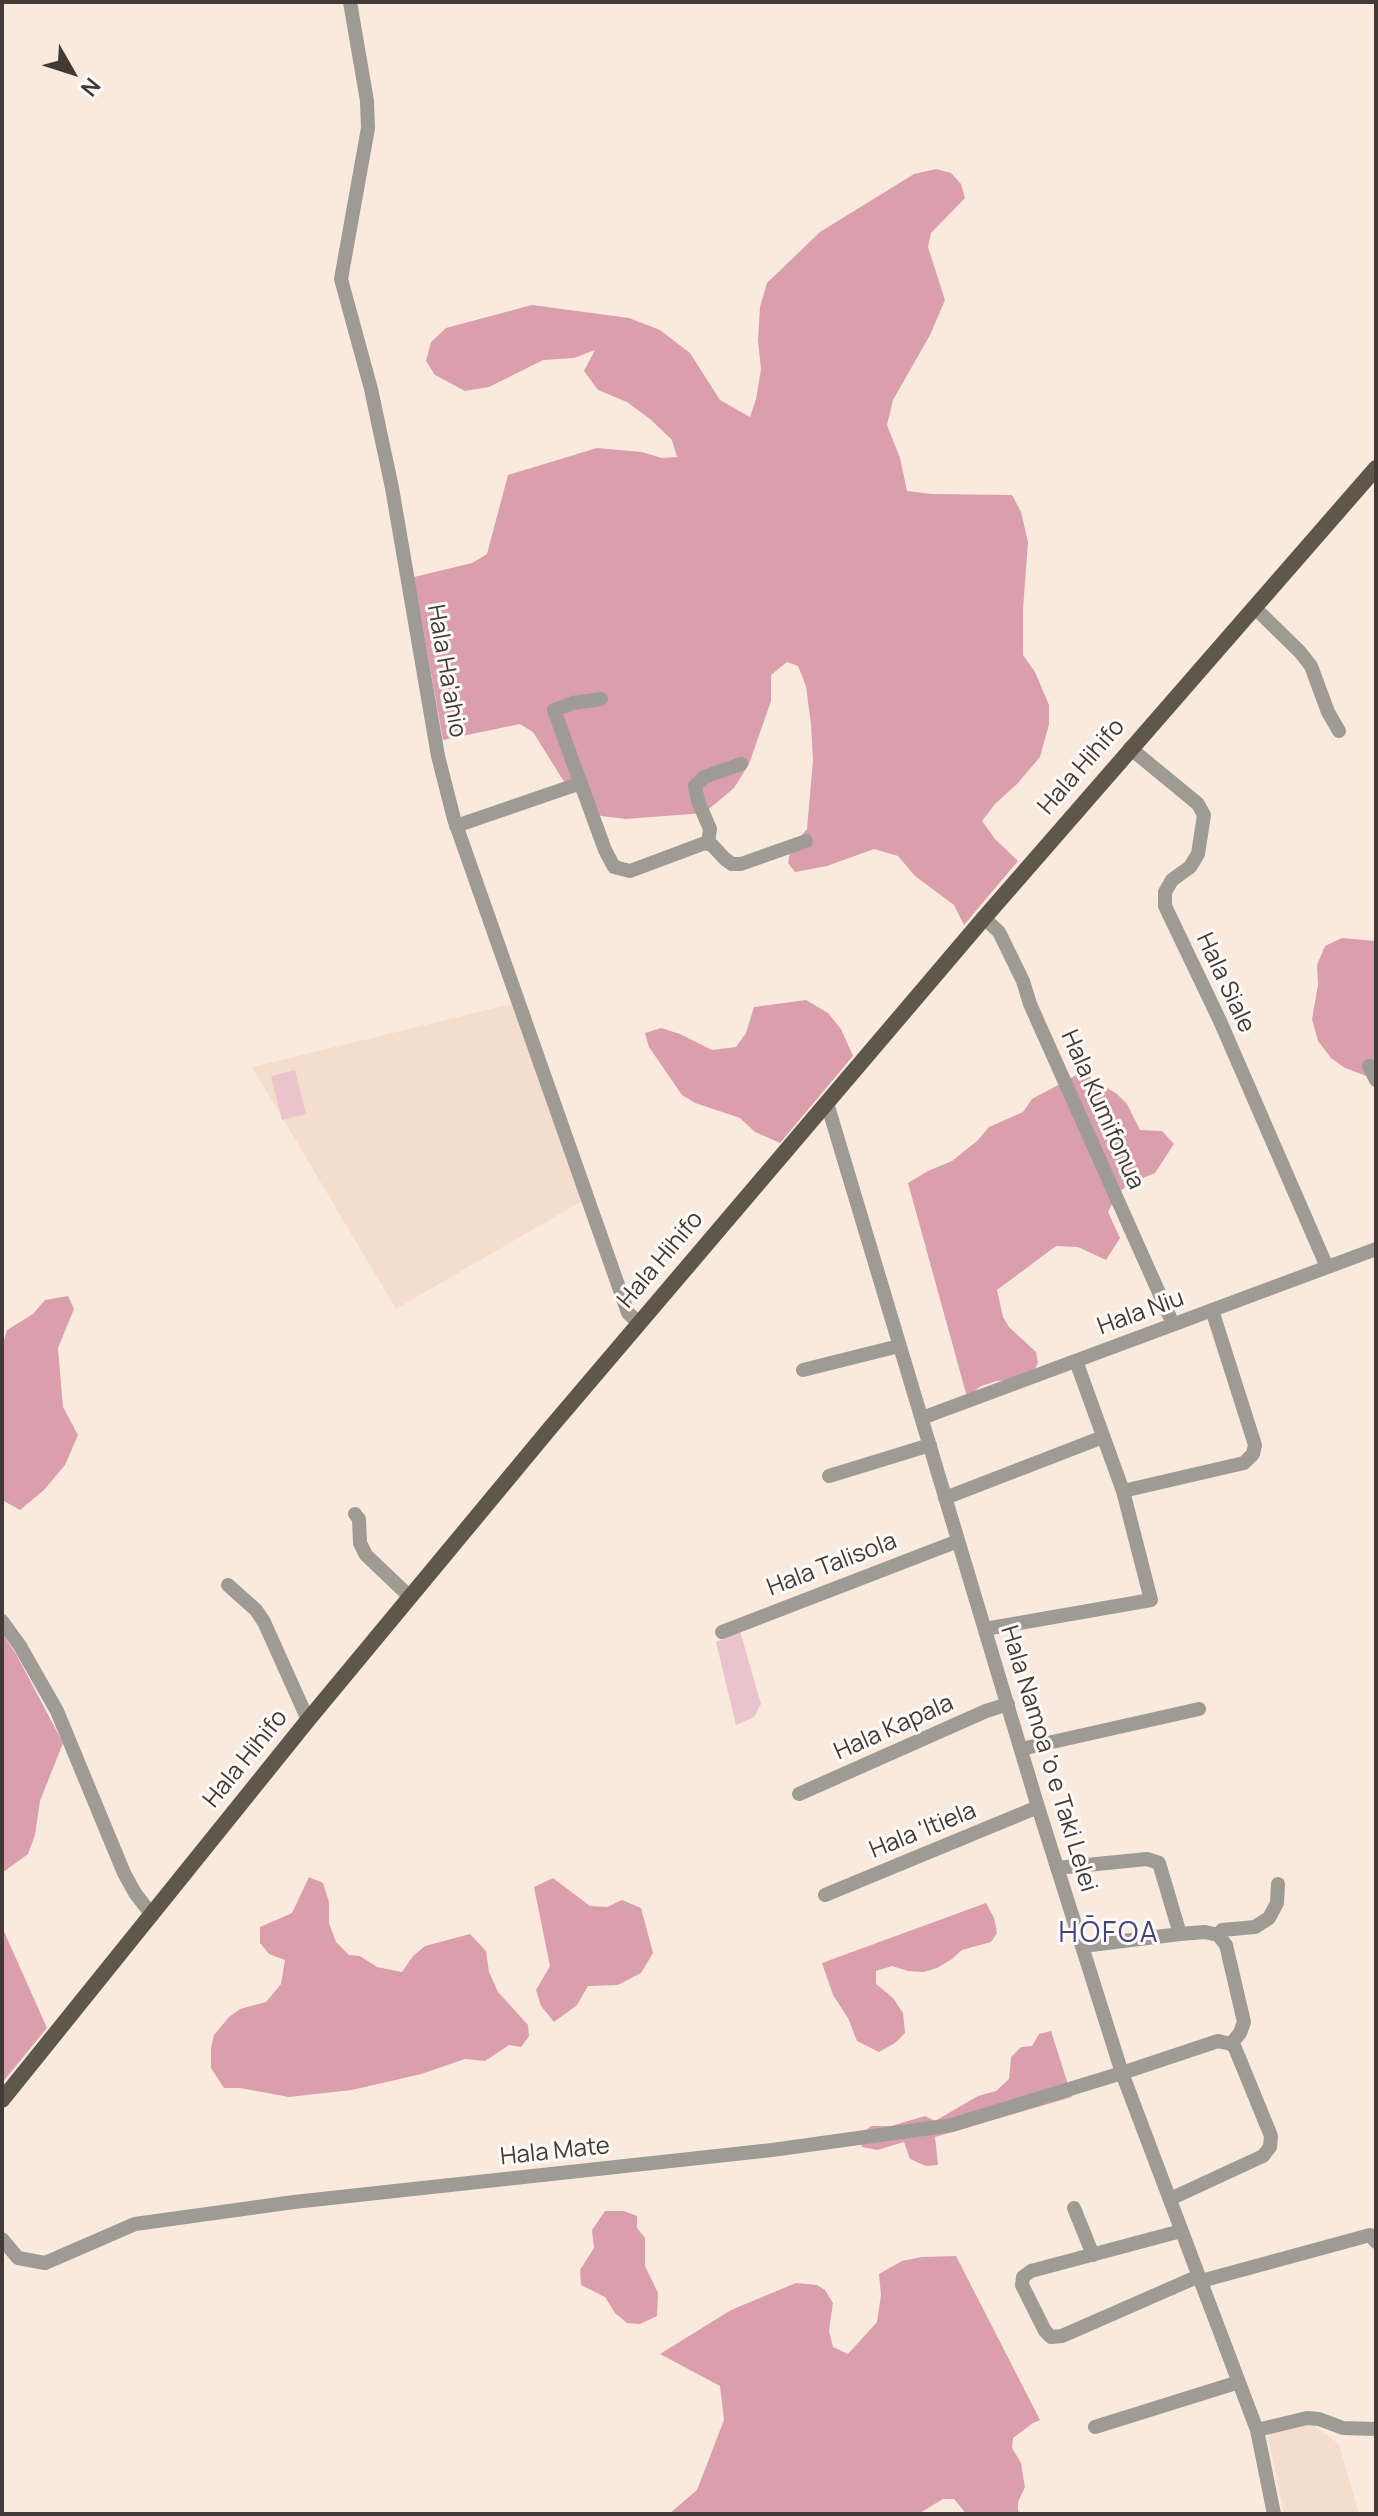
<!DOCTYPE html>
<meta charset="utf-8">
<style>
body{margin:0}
#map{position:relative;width:1378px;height:2516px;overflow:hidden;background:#faeade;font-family:Manrope,sans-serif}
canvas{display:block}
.frame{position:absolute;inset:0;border:4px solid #413a36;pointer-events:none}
.north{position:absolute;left:32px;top:32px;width:80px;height:80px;-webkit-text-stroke:6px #fdfaf8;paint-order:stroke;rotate:129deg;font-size:22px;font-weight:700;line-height:32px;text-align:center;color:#413a36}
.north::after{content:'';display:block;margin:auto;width:28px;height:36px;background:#413a36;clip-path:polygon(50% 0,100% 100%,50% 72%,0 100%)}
</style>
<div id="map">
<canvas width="1378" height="2516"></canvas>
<div class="frame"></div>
<div class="north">N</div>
</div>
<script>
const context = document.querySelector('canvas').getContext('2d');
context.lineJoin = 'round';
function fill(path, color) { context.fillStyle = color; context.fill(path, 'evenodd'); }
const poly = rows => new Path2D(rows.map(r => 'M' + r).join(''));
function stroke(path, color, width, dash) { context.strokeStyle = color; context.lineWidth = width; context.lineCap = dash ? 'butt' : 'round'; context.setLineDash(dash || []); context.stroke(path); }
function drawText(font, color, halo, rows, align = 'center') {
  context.font = font + ' Manrope,sans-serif'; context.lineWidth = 6; context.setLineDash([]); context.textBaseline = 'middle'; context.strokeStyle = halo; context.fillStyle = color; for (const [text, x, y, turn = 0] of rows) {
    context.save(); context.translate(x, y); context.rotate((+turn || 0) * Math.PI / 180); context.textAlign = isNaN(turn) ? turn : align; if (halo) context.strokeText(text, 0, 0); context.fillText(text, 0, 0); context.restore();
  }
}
fill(poly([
 [512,1004,582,1201,396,1309,252,1067],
 [1308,2421,1339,2444,1359,2514,1284,2514,1268,2435,1271,2431]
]), '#f4ddcc');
fill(poly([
 [295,1070,306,1114,282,1120,271,1076],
 [740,1631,761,1704,754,1717,736,1725,716,1642]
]), '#ebc3cc');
fill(poly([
 [936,169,951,173,961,184,965,198,931,233,928,247,945,300,930,335,893,400,887,425,900,458,907,491,931,494,1012,495,1021,512,1028,542,1023,609,1023,655,1035,672,1049,705,1049,724,1040,757,1017,784,995,804,982,821,995,839,1018,861,964,925,954,905,915,876,898,856,874,849,827,866,795,872,788,863,791,847,807,829,813,760,811,725,806,686,798,666,787,662,771,675,771,701,749,764,734,788,704,813,626,819,601,816,563,780,533,732,520,724,443,740,414,577,472,563,487,554,508,475,597,448,642,452,662,458,677,457,672,440,650,419,627,402,598,390,584,371,595,350,574,358,543,360,489,387,465,391,435,375,426,361,431,342,446,328,532,305,629,318,660,330,690,353,720,400,750,417,756,399,761,369,758,341,760,307,767,283,820,232,914,174],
 [1342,938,1376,941,1376,1084,1369,1077,1345,1068,1331,1058,1318,1041,1312,1019,1318,985,1317,965,1325,946],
 [806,1000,828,1013,841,1029,853,1056,780,1143,755,1132,740,1118,695,1103,682,1095,649,1047,645,1033,661,1028,680,1034,712,1050,736,1047,746,1033,754,1007],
 [1082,1072,1117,1094,1127,1104,1140,1130,1162,1131,1174,1144,1155,1173,1129,1184,1117,1194,1108,1212,1120,1238,1106,1260,1078,1247,1056,1246,997,1290,1003,1317,1009,1327,1036,1352,1038,1363,1033,1372,1020,1379,997,1381,981,1386,967,1397,908,1183,928,1171,952,1161,977,1141,989,1127,1023,1112,1032,1099],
 [68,1296,74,1309,58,1348,63,1407,78,1435,65,1465,44,1490,20,1510,2,1500,2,1347,7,1330,33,1314,45,1300],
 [2,1633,16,1654,63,1743,40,1801,35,1835,28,1854,2,1873],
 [309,1877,323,1883,329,1902,329,1923,336,1942,349,1955,360,1956,377,1967,402,1972,413,1956,425,1946,470,1934,486,1951,489,1972,498,1992,528,2025,529,2036,521,2047,509,2045,485,2061,465,2059,421,2074,352,2090,289,2097,240,2088,224,2088,211,2068,211,2048,214,2035,229,2017,240,2009,266,2002,281,1984,285,1960,269,1954,260,1943,260,1927,292,1913],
 [553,1878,590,1906,607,1907,622,1900,641,1908,653,1953,641,1973,618,1985,588,1986,577,2005,554,2022,541,2006,536,1990,550,1966,534,1887],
 [986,1903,994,1918,997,1933,991,1942,962,1950,952,1959,937,1968,924,1972,908,1971,892,1966,876,1971,876,1984,893,1998,903,2013,905,2033,895,2043,879,2052,857,2041,848,2018,833,1995,822,1963],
 [2,1927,47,2028,2,2083],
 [1051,2031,1072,2097,935,2137,938,2165,926,2166,910,2159,904,2142,877,2150,862,2147,859,2136,871,2126,891,2126,925,2116,935,2121,978,2096,996,2091,1009,2079,1011,2057,1021,2047,1032,2046,1039,2034],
 [605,2211,624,2211,637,2216,637,2228,645,2238,645,2266,658,2293,657,2316,640,2324,627,2323,615,2313,605,2297,581,2285,580,2270,594,2248,592,2230],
 [956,2256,1040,2420,1033,2423,1013,2438,1012,2448,1021,2463,1025,2487,1018,2502,1018,2511,1023,2514,963,2514,964,2511,954,2499,943,2499,918,2514,669,2514,697,2490,724,2420,720,2386,660,2354,731,2310,796,2283,817,2285,825,2290,833,2303,829,2331,833,2347,848,2354,877,2322,881,2295,879,2274,902,2261,921,2257]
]), '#da9eac');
stroke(poly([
 [350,2,367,101,368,128,341,279,371,389,392,488,438,756,454,819,628,1313,639,1323],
 [1254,607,1300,652,1311,666,1328,712,1339,731],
 [601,699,573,703,554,710,605,850,614,867,630,871,705,843,712,845,725,859,732,864,741,864,806,841],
 [1130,748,1198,804,1204,815,1198,854,1190,867,1172,880,1165,892,1165,906,1220,1021,1327,1267],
 [456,826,581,783],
 [708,843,710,829,698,801,695,786,704,777,741,764],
 [984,918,999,932,1023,981,1030,1004,1173,1324],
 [1369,1066,1376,1080],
 [827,1103,1038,1807,1122,2073,1257,2430,1274,2514],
 [1076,1361,1123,1491,1244,1463,1253,1454,1255,1445,1212,1310],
 [803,1370,899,1346],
 [922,1418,1376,1249],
 [829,1476,930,1445],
 [945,1498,1103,1437],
 [355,1514,359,1519,360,1543,366,1555,409,1596],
 [228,1585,256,1610,264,1622,308,1720],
 [2,1621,20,1646,57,1711,124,1873,135,1893,152,1915],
 [985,1629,1151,1600,1123,1491],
 [722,1632,958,1541],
 [1021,1749,1199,1709],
 [799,1794,986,1711,1008,1704],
 [1057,1868,1147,1859,1159,1863,1180,1934],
 [825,1895,1038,1807],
 [1218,1935,1226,1945,1244,2022,1240,2033,1231,2044],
 [1218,1935,1222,1930,1255,1927,1269,1918,1277,1903,1278,1884],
 [1083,1946,1180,1934,1205,1932,1218,1935],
 [1074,2208,1093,2255],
 [1181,2231,1031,2271,1023,2277,1022,2285,1045,2331,1051,2337,1062,2336,1199,2276],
 [2,2239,18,2258,45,2263,135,2224,294,2202,772,2150,952,2125,1122,2073,1218,2041,1231,2044,1235,2048,1271,2136,1270,2147,1263,2156,1170,2199],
 [1201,2281,1370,2235,1376,2242],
 [1095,2427,1239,2382],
 [1257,2430,1307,2418,1319,2419,1343,2428,1376,2429]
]), '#9e9b94', 14);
stroke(poly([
 [2,2100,308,1720,551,1427,984,918,1376,468]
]), '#5e584c', 16);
drawText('24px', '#413a36', '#fdfaf8', [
 ["Hala Ha'ahio",446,671,80],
 ["Hala Hihifo",1082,767,-49],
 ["Hala Siale",1225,983,65],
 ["Hala Kumifonua",1102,1110,66],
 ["Hala Hihifo",661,1260,-50],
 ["Hala Niu",1141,1313,-20],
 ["Hala Talisola",832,1565,-21],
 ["Hala Kapala",894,1728,-24],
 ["Hala Hihifo",246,1759,-51],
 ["Hala Namoa 'o e Taki Lelei",1048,1759,73],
 ["Hala 'Itiela",923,1831,-22],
 ["Hala Mate",555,2152,-6]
]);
context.letterSpacing = '2px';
drawText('28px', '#44427f', '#fdfaf8', [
 ["HŌFOA",1109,1934]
]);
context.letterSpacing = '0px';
</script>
